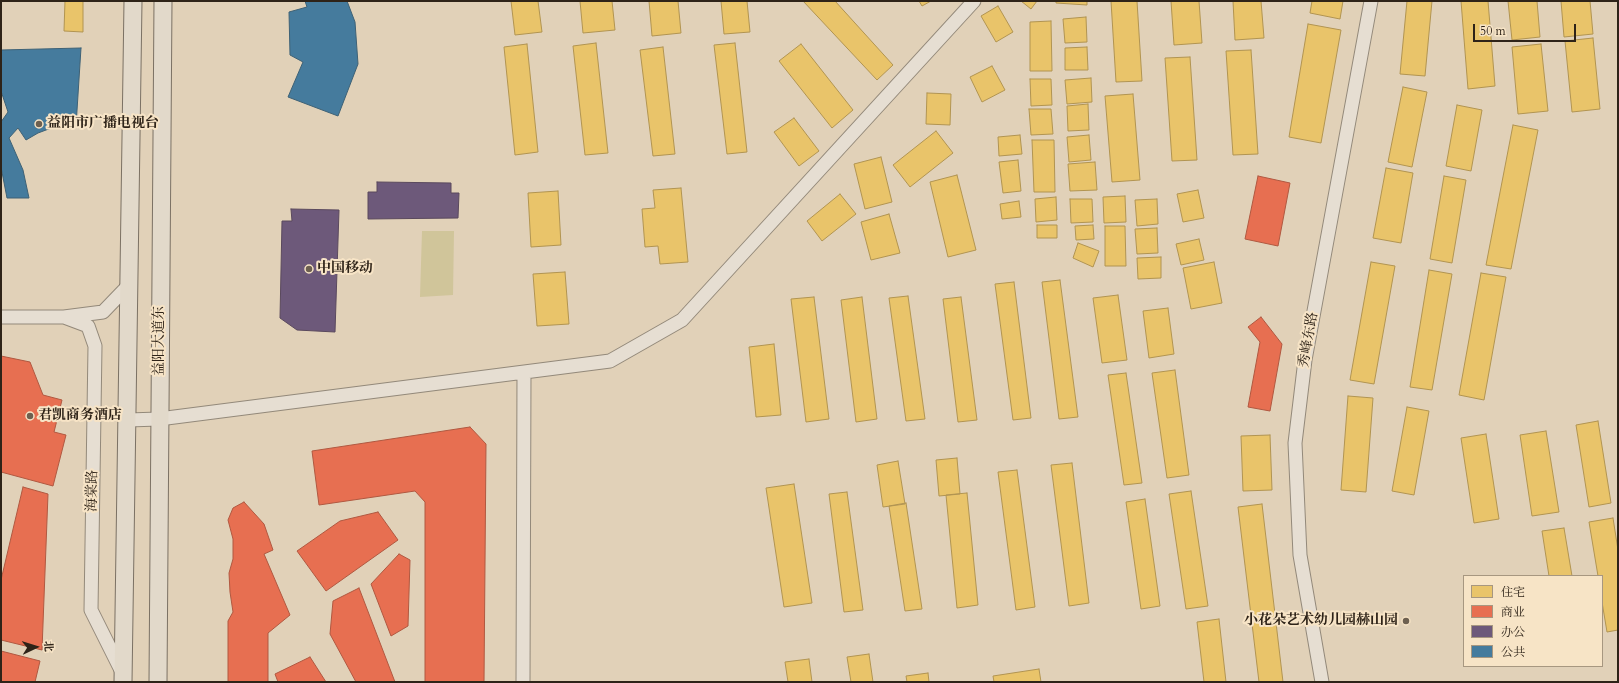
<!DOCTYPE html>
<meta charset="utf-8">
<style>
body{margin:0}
#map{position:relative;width:1619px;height:683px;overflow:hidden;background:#e1d1b8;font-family:Cardo,"Noto Serif SC",serif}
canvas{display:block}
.frame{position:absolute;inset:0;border:2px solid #2e2318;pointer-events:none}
.legend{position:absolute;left:1463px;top:575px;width:140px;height:92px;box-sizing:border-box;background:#f7e4c6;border:1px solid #a79780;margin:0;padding:5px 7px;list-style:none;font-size:12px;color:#2e2318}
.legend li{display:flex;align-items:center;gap:8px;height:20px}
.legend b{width:20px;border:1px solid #a79780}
.north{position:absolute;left:16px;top:627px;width:40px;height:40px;-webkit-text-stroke:3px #f7e4c6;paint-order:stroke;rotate:86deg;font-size:11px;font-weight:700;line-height:16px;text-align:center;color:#2e2318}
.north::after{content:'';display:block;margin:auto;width:14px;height:18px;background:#2e2318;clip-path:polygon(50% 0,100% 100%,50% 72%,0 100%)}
.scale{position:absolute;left:1473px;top:24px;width:103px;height:18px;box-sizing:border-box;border:2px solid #2e2318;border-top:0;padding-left:5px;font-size:12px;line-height:14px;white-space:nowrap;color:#2e2318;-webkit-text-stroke:3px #f7e4c6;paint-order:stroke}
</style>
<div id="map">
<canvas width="1619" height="683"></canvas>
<div class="frame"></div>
<ul class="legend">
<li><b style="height:11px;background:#e9c46a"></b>住宅</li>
<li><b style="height:11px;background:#e76f51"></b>商业</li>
<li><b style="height:11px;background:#6d597a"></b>办公</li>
<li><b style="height:11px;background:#457b9d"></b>公共</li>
</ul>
<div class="north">北</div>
<div class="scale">50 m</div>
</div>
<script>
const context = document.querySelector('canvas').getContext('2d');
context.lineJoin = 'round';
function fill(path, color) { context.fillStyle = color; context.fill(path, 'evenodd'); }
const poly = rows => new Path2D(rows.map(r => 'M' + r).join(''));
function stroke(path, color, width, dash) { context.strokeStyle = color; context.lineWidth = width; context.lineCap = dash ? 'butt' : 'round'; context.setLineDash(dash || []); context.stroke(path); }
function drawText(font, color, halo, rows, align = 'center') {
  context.font = font + ' Cardo,"Noto Serif SC",serif'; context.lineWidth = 4; context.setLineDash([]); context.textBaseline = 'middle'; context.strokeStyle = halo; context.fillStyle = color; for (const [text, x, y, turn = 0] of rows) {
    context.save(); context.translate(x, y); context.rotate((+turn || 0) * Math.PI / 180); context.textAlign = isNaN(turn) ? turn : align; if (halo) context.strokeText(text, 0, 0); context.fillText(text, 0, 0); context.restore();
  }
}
fill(poly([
 [422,231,454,231,453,295,420,297]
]), '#d0c59a');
const homes = poly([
 [65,1,83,1,83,32,64,31,65,1],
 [511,1,538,1,542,32,515,35,511,1],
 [580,1,612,1,615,30,583,33,580,1],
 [649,1,678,1,681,33,652,36,649,1],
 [721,1,747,1,750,32,724,34,721,1],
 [803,1,835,1,893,65,877,80,803,1],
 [919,1,931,1,922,6,919,1],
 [1021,1,1037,1,1031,9,1021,1],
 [1056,1,1087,1,1087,5,1056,3,1056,1],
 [1111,1,1137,1,1142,81,1116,82,1111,1],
 [1171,1,1199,1,1202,43,1174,45,1171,1],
 [1233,1,1261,1,1264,38,1235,40,1233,1],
 [1312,1,1343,1,1340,19,1310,13,1312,1],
 [1407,1,1432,1,1425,76,1400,74,1407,1],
 [1461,1,1488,1,1495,86,1468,89,1461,1],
 [1508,1,1537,1,1540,37,1512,40,1508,1],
 [1561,1,1590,1,1593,34,1564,37,1561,1],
 [998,6,1013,32,996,42,981,16,998,6],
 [1086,17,1087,42,1065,43,1063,19,1086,17],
 [1051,21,1052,71,1030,71,1030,22,1051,21],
 [1308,24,1341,30,1321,143,1289,137,1308,24],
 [1593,38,1600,109,1572,112,1565,41,1593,38],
 [596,43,608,153,585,155,573,46,596,43],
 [735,43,747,152,727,154,714,45,735,43],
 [527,44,538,152,515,155,504,47,527,44],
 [801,44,853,110,832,128,779,61,801,44],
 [1541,44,1548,111,1518,114,1512,47,1541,44],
 [663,47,675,154,653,156,640,50,663,47],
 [1087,47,1088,70,1065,70,1065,48,1087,47],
 [1251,50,1258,154,1233,155,1226,51,1251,50],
 [1190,57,1197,160,1172,161,1165,58,1190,57],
 [992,66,1005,90,982,102,970,77,992,66],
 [1091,78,1092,102,1067,104,1065,80,1091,78],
 [1030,79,1051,79,1052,105,1031,106,1030,79],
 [1403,87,1427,92,1412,167,1388,162,1403,87],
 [927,93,951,94,950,125,926,124,927,93],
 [1133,94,1140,180,1112,182,1105,96,1133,94],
 [1088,104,1089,130,1068,131,1067,106,1088,104],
 [1457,105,1482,110,1471,171,1446,166,1457,105],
 [1029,109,1051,109,1053,134,1031,135,1029,109],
 [794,118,819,151,799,166,774,132,794,118],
 [1513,125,1538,130,1511,269,1486,265,1513,125],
 [936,131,953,153,910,187,893,165,936,131],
 [1020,135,1022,154,999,156,998,137,1020,135],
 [1089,135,1091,160,1069,162,1067,137,1089,135],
 [1032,140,1054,140,1055,192,1034,192,1032,140],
 [881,157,892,202,865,209,854,164,881,157],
 [1018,160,1021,191,1003,193,999,162,1018,160],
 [1095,162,1097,190,1070,191,1068,164,1095,162],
 [1386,168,1413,173,1401,243,1373,238,1386,168],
 [957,175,976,250,948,257,930,182,957,175],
 [1444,176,1466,180,1452,263,1430,259,1444,176],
 [681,188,688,262,660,264,658,246,645,247,642,209,655,208,653,190,681,188],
 [1198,190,1204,218,1183,222,1177,194,1198,190],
 [558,191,561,245,531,247,528,193,558,191],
 [840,194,856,214,822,241,807,221,840,194],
 [1125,196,1126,222,1104,223,1103,197,1125,196],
 [1056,197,1057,220,1036,222,1035,199,1056,197],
 [1070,199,1092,199,1093,222,1071,223,1070,199],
 [1157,199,1158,224,1137,226,1135,200,1157,199],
 [1019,201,1021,217,1002,219,1000,204,1019,201],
 [889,214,900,253,871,260,861,222,889,214],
 [1037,225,1057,225,1057,238,1037,238,1037,225],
 [1093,225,1094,239,1076,240,1075,226,1093,225],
 [1105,226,1125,226,1126,266,1105,266,1105,226],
 [1157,228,1158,253,1137,254,1135,229,1157,228],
 [1199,239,1204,260,1181,265,1176,244,1199,239],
 [1078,243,1099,251,1093,267,1073,258,1078,243],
 [1161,257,1161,278,1138,279,1137,258,1161,257],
 [1214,262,1222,303,1191,309,1183,268,1214,262],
 [1371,262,1395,266,1374,384,1350,380,1371,262],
 [1429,270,1452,274,1432,390,1410,387,1429,270],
 [565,272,569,324,537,326,533,274,565,272],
 [1481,273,1506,277,1484,400,1459,395,1481,273],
 [1060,280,1078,417,1059,419,1042,282,1060,280],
 [1014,282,1031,418,1013,420,995,284,1014,282],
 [1118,295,1127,360,1102,363,1093,298,1118,295],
 [908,296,925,419,906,421,889,298,908,296],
 [814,297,829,419,806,422,791,299,814,297],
 [862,297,877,419,856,422,841,300,862,297],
 [961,297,977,420,958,422,943,299,961,297],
 [1168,308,1174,354,1149,358,1143,311,1168,308],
 [774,344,781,415,756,417,749,347,774,344],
 [1175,370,1189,475,1167,478,1152,373,1175,370],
 [1126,373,1142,483,1124,485,1108,375,1126,373],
 [1348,396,1373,398,1366,492,1341,490,1348,396],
 [1407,407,1429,411,1414,495,1392,491,1407,407],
 [1598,421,1611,503,1589,507,1576,425,1598,421],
 [1546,431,1559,512,1532,516,1520,435,1546,431],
 [1486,434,1499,519,1474,523,1461,438,1486,434],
 [1270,435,1272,490,1243,491,1241,436,1270,435],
 [957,458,960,494,939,496,936,460,957,458],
 [898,461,905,504,883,507,877,465,898,461],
 [1072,463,1089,603,1069,606,1051,465,1072,463],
 [1017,470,1035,607,1016,610,998,472,1017,470],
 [794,484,812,603,784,607,766,488,794,484],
 [1191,491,1208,606,1186,609,1169,494,1191,491],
 [847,492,863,610,844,612,829,494,847,492],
 [967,493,978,605,957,608,946,495,967,493],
 [1145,499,1160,606,1141,609,1126,502,1145,499],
 [906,503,922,609,905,611,889,506,906,503],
 [1262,504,1283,682,1259,682,1238,507,1262,504],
 [1613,518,1618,550,1618,630,1607,632,1602,602,1602,576,1598,576,1589,522,1613,518],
 [1564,528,1572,576,1549,576,1542,531,1564,528],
 [1219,619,1226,682,1204,682,1197,622,1219,619],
 [869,654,873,682,851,682,847,657,869,654],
 [809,659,812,682,788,682,785,662,809,659],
 [1039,669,1041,682,994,682,993,676,1039,669],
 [928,673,929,682,907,682,906,676,928,673]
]);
fill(homes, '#e9c46a');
stroke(homes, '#b19451', 1);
const shops = poly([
 [1258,176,1290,183,1278,246,1245,239,1258,176],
 [1261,317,1282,344,1270,411,1248,407,1260,342,1248,327,1261,317],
 [1,356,30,362,43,395,62,400,54,432,66,435,53,486,1,472,1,356],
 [470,427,486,444,484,682,425,682,425,502,415,491,319,505,312,451,470,427],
 [23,487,48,494,42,650,1,640,1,580,23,487],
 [244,502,264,524,273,550,264,554,290,615,268,633,268,682,228,682,228,621,233,612,230,592,229,573,233,559,233,539,228,520,233,508,244,502],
 [378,512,398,540,326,591,297,551,340,521,378,512],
 [399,554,410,560,408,626,391,636,371,584,399,554],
 [359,588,395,682,356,682,330,634,333,601,359,588],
 [1,651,40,661,35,682,1,682,1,651],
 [310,657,326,682,278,682,275,674,310,657]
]);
fill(shops, '#e76f51');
stroke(shops, '#b05840', 1);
const offices = poly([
 [377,182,451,183,451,193,459,193,458,218,368,219,368,192,377,192,377,182],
 [291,209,339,210,335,332,297,330,280,318,282,221,292,221,291,209]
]);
fill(offices, '#6d597a');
stroke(offices, '#5a495d', 1);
const public = poly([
 [305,1,347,1,355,22,358,64,338,116,288,97,303,62,290,55,289,12,307,7,305,1],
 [81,48,76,126,54,127,38,133,26,140,18,128,9,138,23,170,29,198,7,198,1,167,1,122,8,112,1,91,1,50,81,48]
]);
fill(public, '#457b9d');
stroke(public, '#3e6175', 1);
const tertiary = poly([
 [1,317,64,317,103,312,129,285],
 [64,317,88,326,95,346,91,610,122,672],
 [128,420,159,419,610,361,682,320,974,1],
 [523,682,524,372],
 [1322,682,1300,555,1295,443,1305,360,1371,1]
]);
const primary = poly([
 [123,682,133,1],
 [158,682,163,1]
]);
stroke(tertiary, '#93897a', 15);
stroke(primary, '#7b7164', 19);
stroke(tertiary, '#e6ded2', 13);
stroke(primary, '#e2d9ca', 17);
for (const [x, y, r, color] of [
 [39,124,4,"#6d6050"],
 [309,269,4,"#6d6050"],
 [30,416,4,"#6d6050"],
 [1406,621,4,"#6d6050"]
]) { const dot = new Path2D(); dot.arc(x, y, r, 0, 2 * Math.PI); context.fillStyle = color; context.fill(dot); stroke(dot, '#f7e4c6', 1.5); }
drawText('bold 14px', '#2e2318', '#f7e4c6', [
 ["益阳市广播电视台",47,124],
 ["中国移动",317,269],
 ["君凯商务酒店",38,416],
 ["小花朵艺术幼儿园赫山园",1398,621,"right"]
], 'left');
drawText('14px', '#2e2318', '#f7e4c6', [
 ["秀峰东路",1309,340,-80],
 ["益阳大道东",160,341,-90],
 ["海棠路",93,491,-89]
]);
</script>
